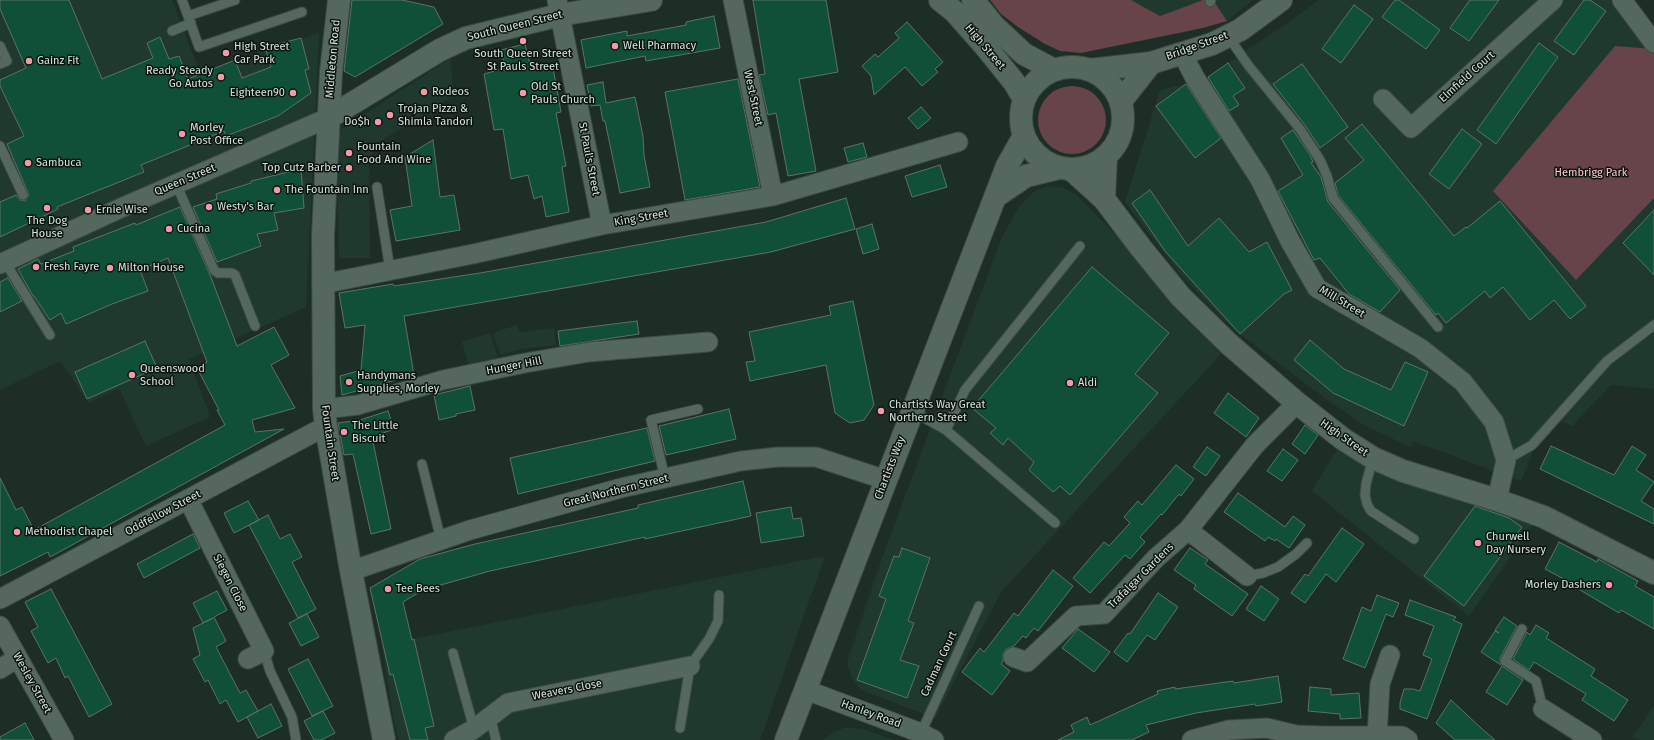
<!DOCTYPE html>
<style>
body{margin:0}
canvas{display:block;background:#1c2e25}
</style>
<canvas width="1654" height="740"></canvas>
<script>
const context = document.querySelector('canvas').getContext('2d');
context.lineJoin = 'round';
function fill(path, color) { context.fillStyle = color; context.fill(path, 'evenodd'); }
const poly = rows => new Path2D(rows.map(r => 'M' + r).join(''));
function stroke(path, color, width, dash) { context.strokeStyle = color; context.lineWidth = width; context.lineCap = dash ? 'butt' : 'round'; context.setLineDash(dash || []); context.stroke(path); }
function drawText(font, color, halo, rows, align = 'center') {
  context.font = font + ' "Fira Sans",sans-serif'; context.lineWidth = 3; context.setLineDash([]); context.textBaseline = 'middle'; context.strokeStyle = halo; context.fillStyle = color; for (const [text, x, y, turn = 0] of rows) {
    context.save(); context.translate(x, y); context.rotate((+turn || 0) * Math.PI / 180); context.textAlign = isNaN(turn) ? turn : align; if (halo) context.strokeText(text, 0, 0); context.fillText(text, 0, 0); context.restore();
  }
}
fill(poly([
 [0,0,172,0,200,73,319,33,306,307,189,359,210,417,146,446,119,388,89,403,60,361,0,390],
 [1131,0,1203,0,1160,16],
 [1213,0,1253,0,1227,21],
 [1319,0,1622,0,1654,43,1576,279,1654,198,1654,389,1611,385,1572,426,1558,420,1534,449,1521,481,1413,441,1410,447,1364,425,1330,402,1240,334,1224,320,1181,275,1125,202,1160,90,1203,80,1283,26],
 [450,59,454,95,379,142,369,161,370,258,339,258,337,132],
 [1047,186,1061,187,1076,194,1116,235,1221,354,1001,592,935,718,861,690,852,678,847,663,882,558,1002,237,1019,207,1035,191],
 [517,325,520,332,554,328,556,345,520,349,501,355,493,333],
 [490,333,498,358,470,367,462,342],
 [1341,443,1535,522,1469,616,1312,491],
 [825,556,760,740,399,740,394,722,382,645],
 [1654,706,1654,740,1640,740,1633,737],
 [847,727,863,729,894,740,823,740,834,732]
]), '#20392f');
fill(poly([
 [990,0,1131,0,1160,16,1203,0,1213,0,1227,21,1203,28,1081,53,1060,51,1045,44,1018,27,1001,14],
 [1615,46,1654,49,1654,198,1576,280,1493,191],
 '1038 120a34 34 0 1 1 68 0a34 34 0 1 1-68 0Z'
]), '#664449');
const building = poly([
 [0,0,69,0,102,79,153,58,147,43,160,37,169,59,179,56,188,79,235,60,242,78,271,67,266,50,279,47,278,44,301,38,309,69,305,70,311,93,278,116,226,136,224,131,141,165,144,172,57,207,58,209,0,237,0,202,16,195,20,200,25,201,29,195,7,144,24,136,0,86,0,80,26,68,0,9,0,0],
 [352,0,402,0,434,7,443,24,355,77,344,71,352,0],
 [753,0,826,0,838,72,799,79,816,171,788,176,776,113,768,115,759,75,765,74,753,0],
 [1395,0,1399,0,1440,30,1426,49,1382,17,1395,0],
 [1470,0,1499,0,1469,41,1450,28,1470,0],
 [1584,0,1590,0,1606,11,1574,55,1554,41,1584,0],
 [1354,5,1373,19,1341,63,1322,49,1354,5],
 [714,16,720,48,646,61,645,56,586,68,581,40,627,31,627,36,686,25,686,22,714,16],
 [907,22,943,62,935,69,938,72,922,86,905,67,874,95,871,76,862,66,875,54,878,57,899,38,895,33,907,22],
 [1539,43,1558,57,1496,144,1477,130,1539,43],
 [525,44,530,64,536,63,538,71,553,68,561,112,556,113,566,166,562,167,569,212,546,217,542,196,534,199,528,175,511,179,503,129,494,130,484,74,505,68,501,50,525,44],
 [1228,63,1245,88,1233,96,1239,105,1229,111,1208,77,1228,63],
 [1302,64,1348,127,1320,148,1305,125,1273,84,1302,64],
 [738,79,760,187,685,200,665,92,738,79],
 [603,82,606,103,635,97,643,136,644,155,650,187,620,193,605,121,603,121,600,105,591,106,587,85,603,82],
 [1186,84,1221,138,1195,158,1156,106,1186,84],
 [921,107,931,118,918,129,908,118,921,107],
 [1362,124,1454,236,1466,227,1467,228,1500,201,1586,306,1570,319,1554,300,1530,320,1503,287,1490,298,1485,291,1446,323,1438,313,1436,315,1338,195,1335,183,1364,160,1345,138,1362,124],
 [1462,129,1482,144,1449,189,1429,174,1462,129],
 [1293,130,1310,155,1313,162,1311,163,1321,177,1328,202,1400,290,1380,312,1349,294,1320,258,1314,260,1278,191,1303,175,1281,138,1293,130],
 [433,140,440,197,454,195,460,230,396,241,390,210,412,206,405,157,433,140],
 [863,143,867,157,848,162,844,148,863,143],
 [940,165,947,187,912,197,905,176,940,165],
 [301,169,304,208,274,213,278,230,257,234,261,246,217,262,193,207,217,199,216,194,251,183,251,181,301,169],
 [1150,190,1188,246,1219,218,1249,252,1267,242,1292,290,1284,294,1240,334,1165,251,1132,203,1150,190],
 [846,198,855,229,771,252,404,316,414,375,342,395,340,376,361,370,365,325,345,328,339,293,393,284,394,286,480,273,766,222,846,198],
 [180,207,210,275,237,346,274,327,289,355,271,365,295,408,252,420,255,432,284,429,50,557,48,552,0,576,0,478,16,510,22,507,34,530,225,425,217,410,219,410,197,368,207,362,168,258,140,270,148,291,112,304,66,324,61,313,50,320,34,296,33,296,18,269,38,259,41,264,74,251,73,247,135,223,136,225,180,207],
 [1654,210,1654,275,1623,243,1654,210],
 [872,224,879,249,863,254,856,229,872,224],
 [1092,267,1169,333,1135,374,1158,393,1070,495,1060,486,1053,492,1029,470,1034,462,1008,438,1003,445,990,433,996,428,972,408,1092,267],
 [8,278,22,301,0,312,0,282,8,278],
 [853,301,874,405,864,420,850,423,835,413,826,365,750,381,746,362,755,361,749,332,831,315,829,306,853,301],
 [637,321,639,334,560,346,558,331,637,321],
 [1310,340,1344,369,1391,390,1405,362,1428,372,1404,426,1333,393,1294,360,1310,340],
 [145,341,157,368,87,399,75,372,145,341],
 [470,386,475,410,456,414,456,416,439,420,434,395,470,386],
 [1228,393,1259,418,1246,437,1214,413,1228,393],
 [729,409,736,439,666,455,659,426,729,409],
 [388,411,394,429,372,437,391,529,371,534,353,454,344,455,338,423,360,420,388,411],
 [1305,425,1318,435,1305,454,1292,444,1305,425],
 [647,428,655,461,518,494,510,458,647,428],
 [1551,446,1614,475,1632,446,1646,455,1636,470,1654,482,1641,501,1654,509,1654,524,1540,469,1551,446],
 [1207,447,1220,456,1206,476,1193,467,1207,447],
 [1283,449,1298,460,1282,481,1267,471,1283,449],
 [1176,465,1194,479,1181,496,1179,494,1162,515,1161,514,1140,537,1145,542,1130,559,1125,555,1090,593,1073,578,1104,542,1109,546,1130,523,1124,517,1138,501,1142,505,1176,465],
 [743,481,751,516,645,539,645,537,490,571,423,590,403,602,412,640,414,639,434,726,425,728,428,740,410,740,393,674,390,675,370,588,420,559,475,544,638,508,638,505,743,481],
 [1238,493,1285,527,1293,516,1305,525,1289,548,1276,539,1275,541,1268,537,1265,541,1224,512,1238,493],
 [248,501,259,520,234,533,224,513,248,501],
 [1475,506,1509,518,1522,527,1464,606,1424,576,1475,506],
 [791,507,793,519,801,518,804,536,761,543,756,513,791,507],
 [268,515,280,539,290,534,302,557,292,562,316,609,298,618,249,525,268,515],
 [1342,528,1364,544,1336,582,1326,574,1305,603,1291,593,1305,574,1308,576,1342,528],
 [193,534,200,548,144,578,137,564,193,534],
 [1559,542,1597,562,1598,559,1638,581,1635,586,1654,597,1654,629,1621,610,1619,613,1580,590,1581,588,1545,569,1559,542],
 [902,548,930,558,908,621,914,623,900,660,919,666,907,698,857,680,886,599,879,596,894,556,899,557,902,548],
 [1190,548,1208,560,1205,564,1248,594,1232,616,1194,589,1196,585,1174,570,1190,548],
 [1053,570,1073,586,1038,631,1034,628,1026,638,1023,636,1014,646,1006,649,1003,654,1003,661,1001,664,1010,671,992,695,962,672,980,648,984,652,1014,613,1018,616,1053,570],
 [1261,586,1279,599,1264,621,1246,609,1261,586],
 [51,589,112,704,89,717,68,676,65,678,56,658,48,663,31,631,38,627,25,602,51,589],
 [217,591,227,610,214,617,226,641,216,647,240,693,246,690,258,711,238,722,226,700,220,704,208,680,205,682,193,659,200,655,193,628,213,618,203,623,193,603,217,591],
 [1158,593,1178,607,1155,640,1147,635,1127,662,1114,652,1128,633,1130,634,1158,593],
 [1377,595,1399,603,1393,617,1386,614,1365,668,1343,659,1362,607,1371,611,1377,595],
 [1410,600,1456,617,1453,620,1462,624,1427,719,1400,709,1400,703,1404,689,1413,689,1420,691,1432,659,1423,655,1434,626,1405,615,1410,600],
 [307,614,319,637,301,646,289,623,307,614],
 [1504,617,1517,626,1500,658,1501,665,1481,652,1495,631,1499,633,1495,630,1504,617],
 [1536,625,1549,633,1546,638,1595,669,1591,676,1628,700,1614,721,1582,700,1586,694,1534,662,1529,670,1513,659,1527,632,1530,635,1536,625],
 [1078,629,1110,652,1094,672,1062,648,1078,629],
 [308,659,333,706,312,716,288,669,308,659],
 [1502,666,1523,680,1507,705,1486,692,1502,666],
 [1278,676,1282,702,1256,706,1255,704,1196,713,1146,725,1149,732,1132,740,1058,740,1074,732,1071,725,1087,717,1090,725,1158,694,1157,691,1175,687,1175,689,1233,681,1234,683,1278,676],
 [1310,687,1331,689,1331,695,1359,693,1361,718,1340,719,1340,714,1308,711,1310,687],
 [1451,700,1481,728,1495,740,1455,740,1436,723,1451,700],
 [271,704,282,726,258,738,247,717,271,704],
 [323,711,335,733,321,740,314,740,304,721,323,711],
 [25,723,34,740,0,740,0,737,25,723]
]);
fill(building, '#105039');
stroke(building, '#5d7167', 1);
const service = poly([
 [182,0,188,16,235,0],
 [1210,2,1211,0],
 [188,16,199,47,302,12],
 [172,31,191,23],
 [1228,36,1248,65,1300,129,1320,160,1327,176,1333,198,1438,327],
 [0,46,7,61,0,64],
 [0,146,23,195],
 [176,184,214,270,218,273,232,273,235,275,255,326],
 [377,187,390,270],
 [5,262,50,335],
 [912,411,946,430,1055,523],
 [946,430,965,390,1080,246],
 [1373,458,1366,484,1365,495,1367,504,1371,511,1414,539],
 [1506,460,1532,445,1607,361,1654,325],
 [422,464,441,540],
 [665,478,651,420,698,409],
 [1247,576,1263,573,1278,567,1296,554,1307,543],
 [1522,629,1505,661,1536,681,1543,709],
 [264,651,270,671,292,717,296,740],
 [453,653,474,729],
 [490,716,496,740],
 [680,728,690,666,709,639,718,621,719,595],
 [921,733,979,606]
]);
const minor = poly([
 [557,0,602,225],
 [733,0,773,196],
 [1622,0,1654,43],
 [1182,53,1195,78,1260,179,1290,241,1317,288,1420,348,1463,382,1494,422,1506,460,1497,500],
 [1383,99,1411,128,1553,0],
 [0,264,121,208,328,118],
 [322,284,473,254,602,225,773,196,958,142],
 [324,409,358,405,443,380,525,363,589,352,708,342],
 [188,499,264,651,248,659],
 [1188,530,1247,576],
 [351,571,470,530,621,488,741,461,778,457,816,457,886,480],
 [0,599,326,426],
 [0,626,64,740],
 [1013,657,1027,662,1076,616,1104,614,1156,558,1188,530,1255,445,1297,403],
 [0,669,17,658],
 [806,690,921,733,934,740],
 [1543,709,1592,740],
 [1377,736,1380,684,1390,655],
 [454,740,474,729,508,703,690,666],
 [1192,740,1229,730,1267,728,1296,735,1324,736,1402,736,1408,740]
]);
const tertiary = poly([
 [940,0,955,12,985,46,1014,82,1024,99],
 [973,0,994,26,1024,54,1054,70],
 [328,118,440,50,466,38,560,15,651,0],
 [1072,170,1104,199,1141,248,1181,297,1229,344,1297,403,1343,439,1373,458,1403,471,1497,500,1544,517,1654,573],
 [1104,199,1106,157]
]);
const secondary = poly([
 [339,0,331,72,323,235,324,409,326,426,351,571,384,740],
 '1021 118a51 51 0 1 1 102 0a51 51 0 1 1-102 0Z',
 [1090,70,1151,63,1212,44,1240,30,1281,0],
 [1121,101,1151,63],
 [995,197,1026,176,1059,168],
 [786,740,1007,166,1024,136]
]);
stroke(service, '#3b4b44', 11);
stroke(minor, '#3b4b44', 21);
stroke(tertiary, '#3b4b44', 24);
stroke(secondary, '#3b4b44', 24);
stroke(service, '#54685e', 9);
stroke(minor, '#54685e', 19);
stroke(tertiary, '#54685e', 22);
stroke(secondary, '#54685e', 22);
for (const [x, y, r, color] of [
 [523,41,4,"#f39aa8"],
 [615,46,4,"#f39aa8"],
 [226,53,4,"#f39aa8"],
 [29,61,4,"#f39aa8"],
 [221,77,4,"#f39aa8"],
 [424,92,4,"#f39aa8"],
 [293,93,4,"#f39aa8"],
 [523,93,4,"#f39aa8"],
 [390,115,4,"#f39aa8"],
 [378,122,4,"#f39aa8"],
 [182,134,4,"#f39aa8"],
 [349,153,4,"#f39aa8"],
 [28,163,4,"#f39aa8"],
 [349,168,4,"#f39aa8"],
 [277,190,4,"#f39aa8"],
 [209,207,4,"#f39aa8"],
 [47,208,4,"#f39aa8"],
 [88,210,4,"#f39aa8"],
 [169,229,4,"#f39aa8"],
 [36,267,4,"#f39aa8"],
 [110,268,4,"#f39aa8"],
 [132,375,4,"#f39aa8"],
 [349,382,4,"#f39aa8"],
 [1070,383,4,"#f39aa8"],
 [881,411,4,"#f39aa8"],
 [344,432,4,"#f39aa8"],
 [17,532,4,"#f39aa8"],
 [1478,543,4,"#f39aa8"],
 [1609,585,4,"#f39aa8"],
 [388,589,4,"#f39aa8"]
]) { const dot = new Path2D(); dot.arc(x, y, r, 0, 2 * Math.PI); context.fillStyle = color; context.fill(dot); stroke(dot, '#0c1410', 1.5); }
drawText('11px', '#d5e1db', '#0c1410', [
 ["South Queen Street",515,26,-14],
 ["Bridge Street",1197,46,-20],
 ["High Street",985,47,50],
 ["Middleton Road",333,59,-85],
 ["Elmfield Court",1467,77,-42],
 ["West Street",753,98,78],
 ["St Paul's Street",589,159,79],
 ["Queen Street",185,180,-23],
 ["King Street",641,218,-10],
 ["Mill Street",1342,302,31],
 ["Hunger Hill",514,366,-11],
 ["High Street",1344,438,35],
 ["Fountain Street",330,443,82],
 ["Chartists Way",890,468,-69],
 ["Great Northern Street",616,491,-14],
 ["Oddfellow Street",163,513,-28],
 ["Trafalgar Gardens",1141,576,-45],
 ["Siegen Close",230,583,63],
 ["Cadman Court",939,664,-65],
 ["Wesley Street",32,683,61],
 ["Weavers Close",567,690,-11],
 ["Hanley Road",871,714,20]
]);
drawText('11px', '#d5e1db', '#0c1410', [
 ["Well Pharmacy",623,46],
 ["High Street",234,47],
 ["Car Park",234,60],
 ["South Queen Street",523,54,"center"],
 ["St Pauls Street",523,67,"center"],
 ["Gainz Fit",37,61],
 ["Ready Steady",213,71,"right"],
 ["Go Autos",213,84,"right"],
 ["Old St",531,87],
 ["Pauls Church",531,100],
 ["Rodeos",432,92],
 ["Eighteen90",285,93,"right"],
 ["Trojan Pizza &",398,109],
 ["Shimla Tandori",398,122],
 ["Do$h",370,122,"right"],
 ["Morley",190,128],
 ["Post Office",190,141],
 ["Fountain",357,147],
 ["Food And Wine",357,160],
 ["Sambuca",36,163],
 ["Top Cutz Barber",341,168,"right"],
 ["The Fountain Inn",285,190],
 ["Westy's Bar",217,207],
 ["Ernie Wise",96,210],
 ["The Dog",47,221,"center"],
 ["House",47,234,"center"],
 ["Cucina",177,229],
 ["Fresh Fayre",44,267],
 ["Milton House",118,268],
 ["Queenswood",140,369],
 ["School",140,382],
 ["Handymans",357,376],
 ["Supplies, Morley",357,389],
 ["Aldi",1078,383],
 ["Chartists Way Great",889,405],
 ["Northern Street",889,418],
 ["The Little",352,426],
 ["Biscuit",352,439],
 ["Methodist Chapel",25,532],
 ["Churwell",1486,537],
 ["Day Nursery",1486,550],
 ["Morley Dashers",1601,585,"right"],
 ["Tee Bees",396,589]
], 'left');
drawText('11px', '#ffc8ce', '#0c1410', [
 ["Hembrigg Park",1591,173]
]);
</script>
